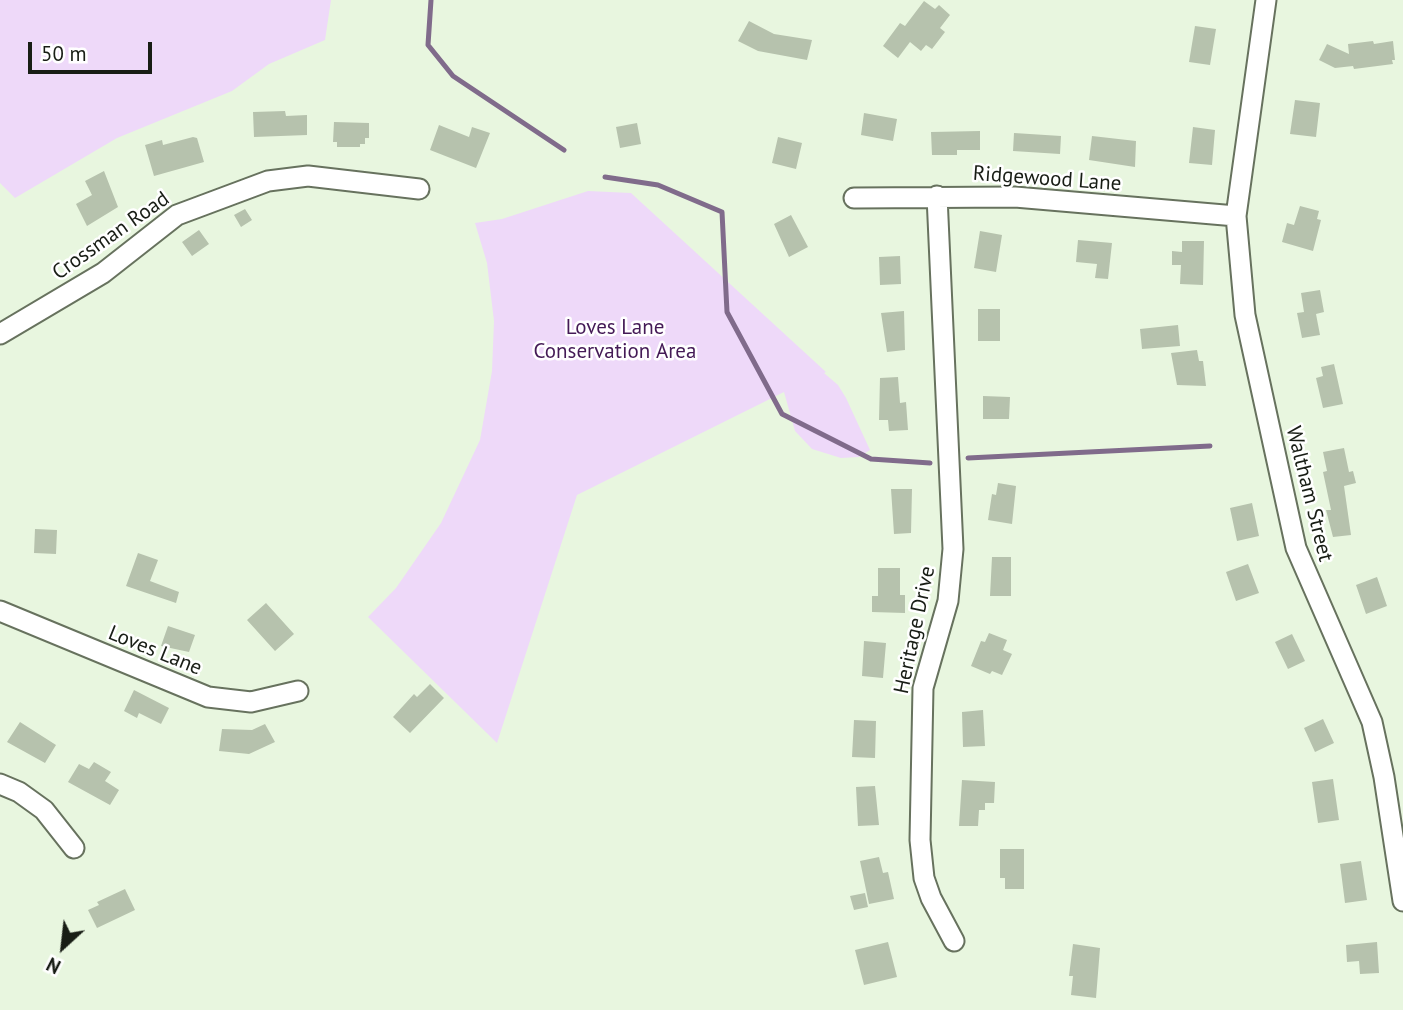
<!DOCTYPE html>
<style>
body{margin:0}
#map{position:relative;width:1403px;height:1010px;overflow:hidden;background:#e8f6df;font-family:"PT Sans",sans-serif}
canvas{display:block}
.north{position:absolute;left:28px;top:912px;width:70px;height:70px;-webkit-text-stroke:5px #fff;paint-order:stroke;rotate:207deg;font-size:19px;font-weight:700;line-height:28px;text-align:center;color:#181d15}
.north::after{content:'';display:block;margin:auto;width:24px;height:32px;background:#181d15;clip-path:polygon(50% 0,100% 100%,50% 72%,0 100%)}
.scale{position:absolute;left:28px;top:42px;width:124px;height:32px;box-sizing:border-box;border:4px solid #181d15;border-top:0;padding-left:9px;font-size:21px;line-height:24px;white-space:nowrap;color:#181d15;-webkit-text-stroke:5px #fff;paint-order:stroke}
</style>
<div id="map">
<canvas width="1403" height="1010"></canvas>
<div class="north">N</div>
<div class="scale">50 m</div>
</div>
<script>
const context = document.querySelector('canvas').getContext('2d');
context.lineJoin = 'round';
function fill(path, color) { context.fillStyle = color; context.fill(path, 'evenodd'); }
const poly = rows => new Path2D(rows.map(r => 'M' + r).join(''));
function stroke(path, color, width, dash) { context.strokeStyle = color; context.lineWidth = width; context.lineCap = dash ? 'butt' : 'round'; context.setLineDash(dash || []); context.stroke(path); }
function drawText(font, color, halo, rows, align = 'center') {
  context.font = font + ' "PT Sans",sans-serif'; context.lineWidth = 5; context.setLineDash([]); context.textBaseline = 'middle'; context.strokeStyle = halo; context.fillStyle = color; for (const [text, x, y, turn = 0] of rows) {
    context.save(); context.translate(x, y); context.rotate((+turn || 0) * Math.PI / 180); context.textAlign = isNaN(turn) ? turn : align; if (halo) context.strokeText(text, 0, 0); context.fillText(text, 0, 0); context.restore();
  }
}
fill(poly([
 [0,0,331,0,325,40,269,64,232,91,117,138,15,198,0,183],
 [588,191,631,193,826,372,824,373,838,385,846,398,870,450,859,457,841,458,812,449,795,431,784,392,577,495,497,743,368,617,396,588,441,523,480,440,492,371,494,321,487,263,475,223,502,219]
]), '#eed9f9');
stroke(poly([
 [431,0,428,45,453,76,564,150],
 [605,177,658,185,722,212,727,312,782,414,871,459,930,463],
 [968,458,1210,446]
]), '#806b8b', 5);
fill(poly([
 [924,1,935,9,939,5,950,15,940,28,945,32,932,49,926,45,921,51,910,42,898,58,883,46,900,23,905,26],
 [749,21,774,34,812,40,807,60,758,51,738,41],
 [1195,26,1216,29,1210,65,1189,62],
 [1373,41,1374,44,1393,41,1395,60,1392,60,1393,64,1354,69,1353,66,1335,68,1319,60,1327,44,1349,54,1348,44],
 [1295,100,1320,103,1316,137,1290,134],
 [285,111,286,116,307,115,307,135,254,137,253,112],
 [864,113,897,119,893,141,861,135],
 [334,122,369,123,369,138,365,138,365,144,360,144,360,147,337,147,337,142,333,142],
 [637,123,641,144,620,148,616,127],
 [439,125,469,137,472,127,490,133,476,168,430,150],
 [1193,127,1215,130,1212,165,1189,163],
 [980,131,980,150,957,150,957,155,932,155,931,132],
 [1014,133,1061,136,1060,154,1013,151],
 [1092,136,1136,141,1135,167,1089,160],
 [193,137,197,138,204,162,154,176,145,145,162,140,163,145],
 [778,137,802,143,796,169,772,163],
 [104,171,118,207,87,226,76,204,92,195,85,181],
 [1300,206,1319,211,1317,219,1321,220,1313,251,1282,242,1287,223,1294,225],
 [245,209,252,220,241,227,234,215],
 [791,215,808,247,789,257,774,224],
 [199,230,209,244,192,256,182,242],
 [980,231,1002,235,996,272,974,268],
 [1078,240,1112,243,1108,279,1095,278,1097,264,1076,262],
 [1182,241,1204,241,1203,285,1180,284,1181,265,1172,265,1172,251,1182,252],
 [900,256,901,284,880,285,879,257],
 [1320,290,1324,312,1316,314,1320,335,1302,338,1297,313,1304,312,1301,293],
 [978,309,1000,309,1000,341,978,341],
 [904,311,905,350,887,352,881,313],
 [1178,325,1180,346,1142,349,1140,329],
 [1197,350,1199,361,1203,361,1206,386,1177,385,1171,353],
 [1334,364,1343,404,1323,408,1316,378,1323,376,1321,367],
 [898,377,900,403,906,402,908,430,889,431,888,420,879,420,880,378],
 [983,396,1010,397,1009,419,983,419],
 [1344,448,1349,472,1353,471,1356,483,1344,486,1351,535,1333,537,1326,510,1331,510,1323,472,1327,471,1323,452],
 [998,483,1016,486,1012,524,988,520,992,494,996,495],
 [891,489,912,489,911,533,894,534],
 [1252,503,1259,536,1237,541,1230,508],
 [35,529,57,530,56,554,34,553],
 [138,553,158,560,150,581,179,592,176,603,126,586],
 [992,557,1011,557,1011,596,990,596],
 [1248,564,1259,593,1236,601,1226,572],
 [878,568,900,568,900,595,905,595,905,613,872,612,872,596,878,596],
 [1377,577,1387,606,1366,614,1356,585],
 [266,603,294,634,275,651,247,620],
 [168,626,195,635,189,652,161,646],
 [989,633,1007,640,1003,650,1012,654,1002,675,992,671,990,674,971,666,981,641,985,642],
 [1292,634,1305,661,1288,669,1275,642],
 [864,641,886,643,883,678,862,676],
 [430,684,444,698,410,733,393,717,414,694,417,697],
 [134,690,169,708,161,724,139,713,137,718,124,711],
 [983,710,985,746,963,747,962,712],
 [1323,719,1334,743,1315,752,1304,728],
 [854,720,876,721,875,758,852,757],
 [20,722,56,745,45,763,7,742],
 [265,724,275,742,249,754,219,751,222,729,252,730],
 [94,762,111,772,105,781,119,790,110,805,68,782,79,764,89,769],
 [1333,779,1339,820,1318,823,1312,782],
 [962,780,995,782,994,803,985,803,985,810,979,810,978,826,959,826],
 [875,786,879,825,858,826,856,787],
 [1000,849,1024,849,1024,889,1005,889,1005,878,1000,878],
 [879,857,883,873,888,872,894,899,869,904,860,861],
 [1361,861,1367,900,1345,903,1340,864],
 [125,889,135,910,97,928,88,910,99,905,97,902],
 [865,893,868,907,854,910,850,896],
 [888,942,897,977,864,985,855,950],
 [1377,942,1379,973,1360,974,1359,961,1347,962,1346,945],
 [1073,944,1100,948,1096,998,1071,995,1073,976,1069,976]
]), '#b6c2ad');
const minor = poly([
 [1266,0,1236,216,1245,315,1296,548,1372,722,1384,777,1403,901],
 [937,196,953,549,948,601,923,688,920,840,924,878,931,898,954,941],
 [854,198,1015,197,1236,216],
 [0,334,103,273,177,215,268,181,308,176,419,189],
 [0,611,208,697,251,702,298,691],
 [0,784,19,792,44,810,74,848]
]);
stroke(minor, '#67725e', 23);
stroke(minor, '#fff', 19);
drawText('21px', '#181d15', '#fff', [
 ["Ridgewood Lane",1047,179,4],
 ["Crossman Road",111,236,-35],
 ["Waltham Street",1309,494,76],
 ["Heritage Drive",915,630,-78],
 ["Loves Lane",155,651,22]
]);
drawText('21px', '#441a56', '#fff', [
 ["Loves Lane",615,328],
 ["Conservation Area",615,352]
]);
</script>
